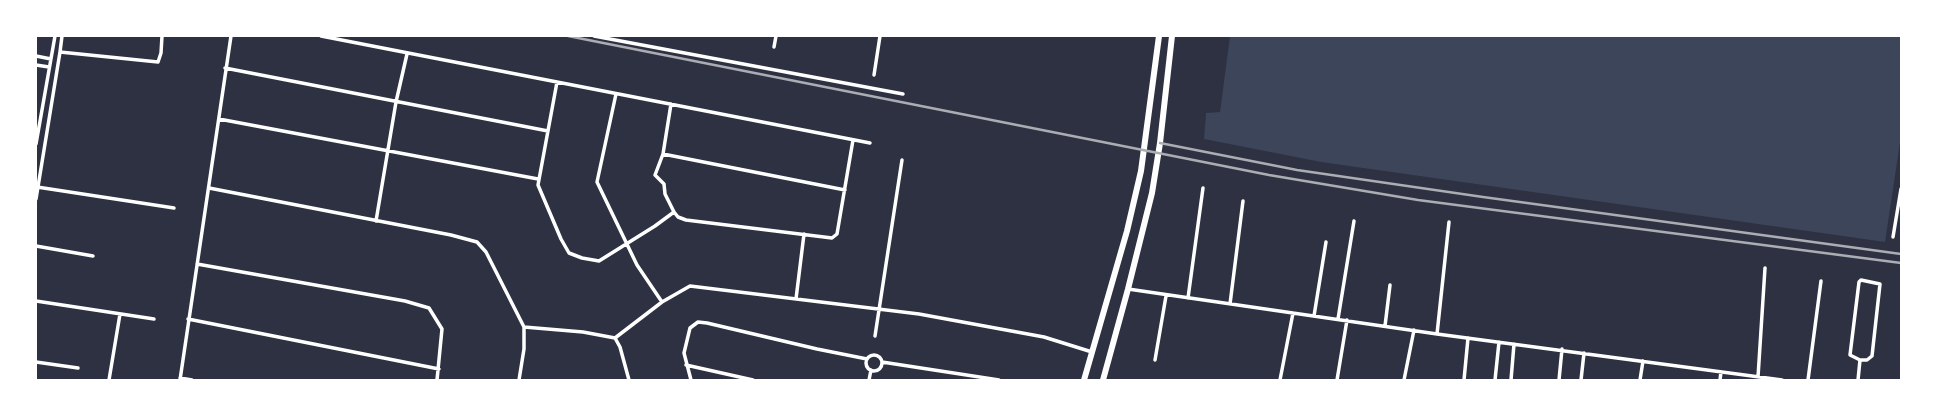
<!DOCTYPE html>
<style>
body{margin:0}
#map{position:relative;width:1937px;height:416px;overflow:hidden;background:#2d3142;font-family:Rubik,sans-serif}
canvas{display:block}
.frame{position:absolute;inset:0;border:37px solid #fff;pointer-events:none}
</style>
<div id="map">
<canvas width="1937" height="416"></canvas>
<div class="frame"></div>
</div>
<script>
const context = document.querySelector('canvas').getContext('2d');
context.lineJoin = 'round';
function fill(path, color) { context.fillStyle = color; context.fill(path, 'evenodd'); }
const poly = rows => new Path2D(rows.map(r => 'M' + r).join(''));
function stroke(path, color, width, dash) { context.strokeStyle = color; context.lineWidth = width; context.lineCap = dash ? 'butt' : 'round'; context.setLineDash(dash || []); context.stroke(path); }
fill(poly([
 [1230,36,1901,36,1901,136,1885,242,1321,162,1204,139,1206,113,1220,112]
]), '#3c4559');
stroke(poly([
 [321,36,870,143],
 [594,36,903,94],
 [774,47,776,36],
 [60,52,62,36],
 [36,56,51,59],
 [36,65,49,67],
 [225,68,548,131],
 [874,75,880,36],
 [557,82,538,185,561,239,569,253,582,258,599,261,655,226,674,212],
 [616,94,597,182,637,265,662,302],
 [671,104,663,154,655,175,664,184,665,194,674,212,678,217,686,220,832,238,837,234,853,140],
 [219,119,538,179],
 [36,144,55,36],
 [663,154,845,190],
 [37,187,174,208],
 [209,188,451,235,477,242,486,252,524,327,583,332,615,338,620,347,629,380],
 [36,199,60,52,158,62,161,53,162,36],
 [376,221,396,102,407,54],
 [1893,237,1901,189],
 [36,246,93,256],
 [197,264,405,301,429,308,442,329,437,380],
 [1128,289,1437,334,1782,380],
 [1188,298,1203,188],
 [796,299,804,234],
 [36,301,154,319],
 [1230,304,1243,201],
 [1314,316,1326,242],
 [188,319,439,369],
 [1338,319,1354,221],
 [1385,326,1390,285],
 [1437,334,1449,222],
 [875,336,902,160],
 [615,338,662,302,690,286,919,314,1044,337,1092,352],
 '866 363a8 8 0 1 1 16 0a8 8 0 1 1-16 0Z',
 [1155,360,1166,296],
 [36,362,78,368],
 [882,362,999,380],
 [686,365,753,380],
 [1758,377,1765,268],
 [180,378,192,380],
 [109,380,120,314],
 [180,380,231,36],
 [519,380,524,349,524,327],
 [691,380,684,353,690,328,698,322,707,323,817,349,867,359],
 [869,380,871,370],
 [1280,380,1293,313],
 [1337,380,1347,320],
 [1404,380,1414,330],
 [1464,380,1468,338],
 [1495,380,1499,342],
 [1511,380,1514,344],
 [1559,380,1562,349],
 [1581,380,1584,353],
 [1640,380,1643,361],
 [1720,380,1721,372],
 [1808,380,1821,281],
 [1858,380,1860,360,1850,355,1859,282,1861,280,1880,284,1872,356,1867,360,1860,360]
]), '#fff', 3.5);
stroke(poly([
 [1084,380,1127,231,1141,171,1159,36],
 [1103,380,1128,289,1152,193,1160,143,1172,36]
]), '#fff', 6);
stroke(poly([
 [568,36,1269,175,1418,200,1901,263],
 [1160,143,1297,170,1483,197,1901,254]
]), '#abadb3', 2.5);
</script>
